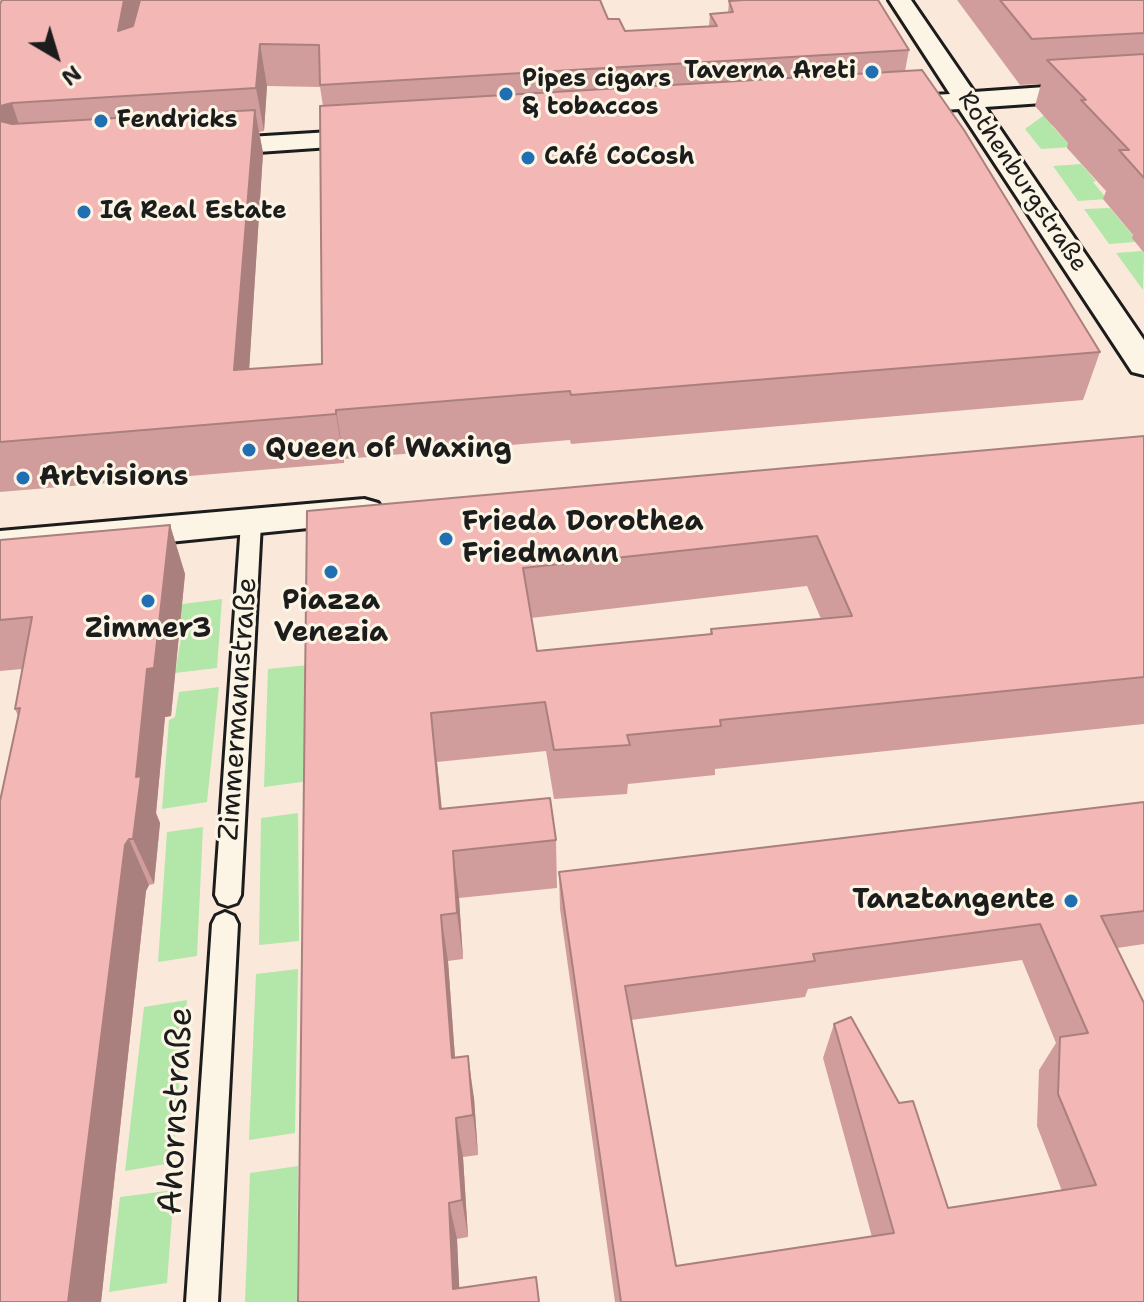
<!DOCTYPE html>
<meta charset="utf-8">
<style>
body{margin:0}
#map{position:relative;width:1144px;height:1302px;overflow:hidden;background:#fae9db;font-family:"Shantell Sans",sans-serif}
canvas{display:block}
.north{position:absolute;left:16px;top:16px;width:80px;height:80px;-webkit-text-stroke:6px #fcf5e5;paint-order:stroke;rotate:142deg;font-size:22px;font-weight:700;line-height:32px;text-align:center;color:#1c1c1c}
.north::after{content:'';display:block;margin:auto;width:28px;height:36px;background:#1c1c1c;clip-path:polygon(50% 0,100% 100%,50% 72%,0 100%)}
</style>
<div id="map">
<canvas width="1144" height="1302"></canvas>
<div class="north">N</div>
</div>
<script>
const context = document.querySelector('canvas').getContext('2d');
context.lineJoin = 'round';
function fill(path, color) { context.fillStyle = color; context.fill(path, 'evenodd'); }
const poly = rows => new Path2D(rows.map(r => 'M' + r).join(''));
function stroke(path, color, width, dash) { context.strokeStyle = color; context.lineWidth = width; context.lineCap = dash ? 'butt' : 'round'; context.setLineDash(dash || []); context.stroke(path); }
function drawText(font, color, halo, rows, align = 'center') {
  context.font = font + ' "Shantell Sans",sans-serif'; context.lineWidth = 6; context.setLineDash([]); context.textBaseline = 'middle'; context.strokeStyle = halo; context.fillStyle = color; for (const [text, x, y, turn = 0] of rows) {
    context.save(); context.translate(x, y); context.rotate((+turn || 0) * Math.PI / 180); context.textAlign = isNaN(turn) ? turn : align; if (halo) context.strokeText(text, 0, 0); context.fillText(text, 0, 0); context.restore();
  }
}
fill(poly([
 [1054,108,1069,123,1051,125,1072,147,1041,149,1025,129],
 [1081,164,1096,181,1093,182,1107,199,1078,201,1053,166],
 [1110,208,1135,238,1135,242,1109,244,1084,209],
 [1142,251,1144,254,1143,290,1116,253],
 [222,599,217,668,175,673,184,621,178,618,182,604],
 [308,665,309,781,264,787,268,669],
 [219,687,207,802,162,809,169,720,175,717,179,692],
 [298,813,299,941,259,945,261,818],
 [203,827,197,956,158,962,167,832],
 [298,969,295,1133,249,1140,256,974],
 [187,1000,172,1163,125,1171,144,1007],
 [298,1166,297,1302,245,1302,250,1173],
 [174,1190,167,1283,109,1292,120,1197]
]), '#b2e7a9');
const service = poly([
 [251,516,261,523,241,895,237,903,228,906,219,903,215,895,241,523,251,516],
 [225,912,234,916,238,924,218,1302,186,1302,212,924,216,916,225,912]
]);
const minor = poly([
 [889,0,911,0,974,92,1144,80,1144,96,985,107,1144,340,1144,375,1132,372,959,109,883,114,874,112,870,106,874,100,883,98,950,94,889,0],
 [379,129,389,131,393,137,389,143,200,156,190,154,186,148,190,142,200,140,379,129],
 [364,499,378,503,384,512,378,521,0,559,0,531,364,499]
]);
stroke(service, '#1c1c1c', 6);
stroke(minor, '#1c1c1c', 6);
fill(service, '#fcf5e5');
fill(minor, '#fcf5e5');
fill(poly([
 [957,0,1144,0,1144,253,1132,238,1133,235,1103,199,1106,191,1067,148,1068,143,1035,106,1041,84,1020,85],
 [729,1,909,50,905,71,1100,352,1083,400,571,444,570,440,344,459,344,463,0,492,0,4,608,19,625,31,709,26,710,14,728,13],
 [267,86,320,87,323,106,322,364,249,369,263,153,259,132,264,131],
 [1144,436,1144,724,715,769,715,775,628,784,627,794,554,799,546,751,437,762,442,809,556,840,557,888,459,898,463,959,448,961,455,1057,474,1098,478,1155,463,1157,468,1237,457,1239,459,1288,539,1302,298,1302,307,511],
 [807,586,821,619,711,629,710,634,537,651,531,618],
 [170,525,185,574,171,716,165,717,156,813,160,823,154,884,149,885,146,891,101,1302,0,1302,18,716,15,709,22,669,0,671,0,540],
 [1144,802,1144,944,1117,948,1144,1302,615,1302,560,909,559,872],
 [1022,960,1056,1043,1039,1070,1037,1126,1062,1191,948,1208,834,1024,823,1058,872,1237,676,1266,631,1020,805,997,808,989]
]), '#d19d9c');
fill(poly([
 [124,0,208,0,118,31],
 [260,44,267,86,264,131,256,88],
 [12,103,26,146,0,130,0,106],
 [255,110,263,153,246,419,234,370],
 [336,410,344,459,344,463,336,414],
 [170,525,185,574,171,716,165,717,156,813,160,823,154,884,133,839,136,777,147,669],
 [431,713,437,762,446,857,440,809],
 [129,839,149,885,146,891,101,1302,68,1302,125,845],
 [453,851,459,898,463,959,457,913],
 [441,915,448,961,458,1100,452,1058],
 [468,1056,474,1098,478,1155,473,1115],
 [456,1118,463,1157,468,1237,462,1200],
 [449,1203,457,1239,460,1302,453,1289]
]), '#aa807f');
const building = poly([
 [2,0,124,0,118,31,133,26,140,0,600,0,608,19,619,19,625,31,717,26,710,14,733,12,729,1,744,0,878,0,909,50,320,85,319,45,260,44,256,88,12,103,0,106,0,4,2,0],
 [1000,0,1144,0,1144,33,1032,39,1000,0],
 [1144,54,1144,178,1119,150,1129,150,1081,100,1086,100,1047,60,1144,54],
 [922,70,964,130,1100,352,571,395,570,391,336,410,336,414,0,442,0,121,12,124,255,110,234,370,322,364,320,106,922,70],
 [1144,436,1144,677,720,720,721,726,627,735,630,745,554,750,545,702,431,713,440,809,550,798,556,840,453,851,457,913,441,915,452,1058,468,1056,473,1115,456,1118,462,1200,449,1203,453,1289,536,1277,539,1302,298,1302,307,511,1144,436],
 [817,536,852,616,711,629,712,634,537,651,523,568,817,536],
 [170,525,154,668,147,669,136,777,141,776,133,839,129,839,125,845,68,1302,0,1302,0,801,20,708,15,709,32,617,0,620,0,540,170,525],
 [1144,802,1144,911,1101,916,1144,1003,1144,1302,621,1302,559,872,1144,802],
 [1040,924,1088,1033,1060,1037,1058,1094,1096,1185,948,1208,913,1101,899,1103,851,1017,834,1024,894,1233,676,1266,625,986,815,961,813,954,1040,924]
]);
fill(building, '#f3b7b5');
stroke(building, '#aa807f', 2);
for (const [x, y, r, color] of [
 [872,72,8,"#1f6fb2"],
 [506,94,8,"#1f6fb2"],
 [101,121,8,"#1f6fb2"],
 [528,158,8,"#1f6fb2"],
 [84,212,8,"#1f6fb2"],
 [249,450,8,"#1f6fb2"],
 [23,478,8,"#1f6fb2"],
 [446,539,8,"#1f6fb2"],
 [331,572,8,"#1f6fb2"],
 [148,601,8,"#1f6fb2"],
 [1071,901,8,"#1f6fb2"]
]) { const dot = new Path2D(); dot.arc(x, y, r, 0, 2 * Math.PI); context.fillStyle = color; context.fill(dot); stroke(dot, '#fcf5e5', 3); }
drawText('bold 24px', '#1c1c1c', '#fcf5e5', [
 ["Taverna Areti",856,72,"right"],
 ["Pipes cigars",522,80],
 ["& tobaccos",522,108],
 ["Fendricks",117,121],
 ["Café CoCosh",544,158],
 ["IG Real Estate",100,212]
], 'left');
drawText('24px', '#1c1c1c', '#fcf5e5', [
 ["Rothenburgstraße",1022,182,56]
]);
drawText('bold 28px', '#1c1c1c', '#fcf5e5', [
 ["Queen of Waxing",265,450],
 ["Artvisions",39,478],
 ["Frieda Dorothea",462,523],
 ["Friedmann",462,555],
 ["Piazza",331,602,"center"],
 ["Venezia",331,634,"center"],
 ["Zimmer3",148,630,"center"],
 ["Tanztangente",1055,901,"right"]
], 'left');
drawText('28px', '#1c1c1c', '#fcf5e5', [
 ["Zimmermannstraße",239,709,-86]
]);
drawText('34px', '#1c1c1c', '#fcf5e5', [
 ["Ahornstraße",177,1111,-87]
]);
</script>
